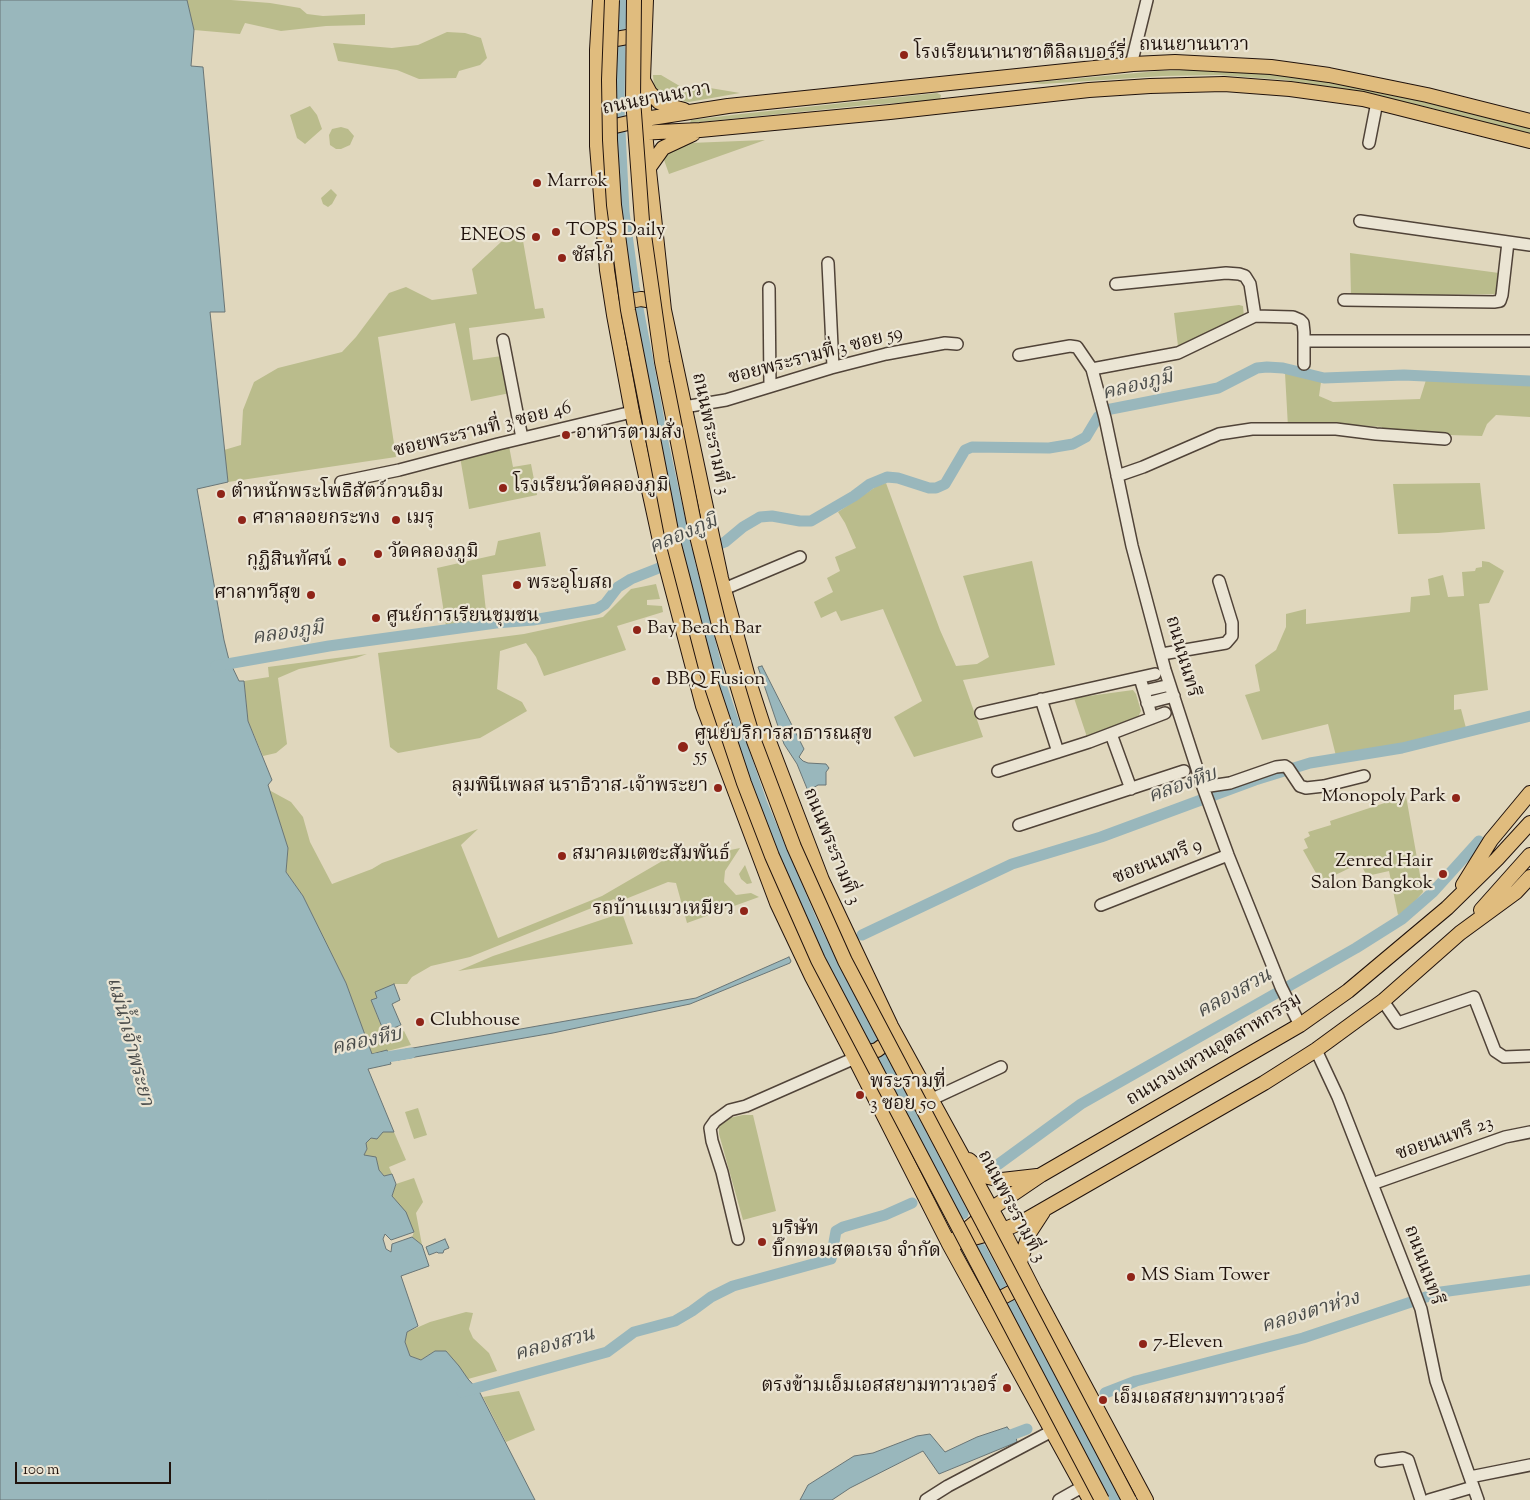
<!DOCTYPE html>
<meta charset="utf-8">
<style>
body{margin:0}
#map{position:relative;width:1530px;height:1500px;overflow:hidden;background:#e0d7bd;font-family:"Sorts Mill Goudy",serif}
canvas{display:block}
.scale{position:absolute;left:15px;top:1462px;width:156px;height:22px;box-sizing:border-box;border:2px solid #20120c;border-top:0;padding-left:6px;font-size:15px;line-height:18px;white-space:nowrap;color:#20120c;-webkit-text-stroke:4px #ebe5d4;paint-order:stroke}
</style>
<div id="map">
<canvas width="1530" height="1500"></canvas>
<div class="scale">100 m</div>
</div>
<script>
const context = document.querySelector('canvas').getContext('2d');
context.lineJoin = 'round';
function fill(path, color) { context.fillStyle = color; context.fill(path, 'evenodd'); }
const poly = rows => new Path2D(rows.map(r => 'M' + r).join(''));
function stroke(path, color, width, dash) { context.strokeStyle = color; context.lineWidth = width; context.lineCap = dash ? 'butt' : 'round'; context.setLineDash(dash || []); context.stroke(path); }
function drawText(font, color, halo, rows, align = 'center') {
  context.font = font + ' "Sorts Mill Goudy","Noto Serif Thai",serif'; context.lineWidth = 4.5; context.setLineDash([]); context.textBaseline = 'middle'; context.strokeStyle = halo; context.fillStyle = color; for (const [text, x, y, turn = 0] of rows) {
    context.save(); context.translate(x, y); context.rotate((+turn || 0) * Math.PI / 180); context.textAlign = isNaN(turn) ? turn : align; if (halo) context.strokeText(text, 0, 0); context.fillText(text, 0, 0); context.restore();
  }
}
fill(poly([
 [187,0,231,0,270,3,300,8,307,14,323,16,365,14,365,25,326,26,281,31,245,23,240,34,194,30],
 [447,32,465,33,481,38,487,58,480,65,459,71,456,78,419,79,397,70,338,61,333,43,392,48,418,45],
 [1219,69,1275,74,1367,88,1530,128,1530,135,1345,90,1285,80,1219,75,1163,76,1043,84,1028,83,1158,71],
 [653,75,661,75,683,88,710,88,740,93,689,102,669,100,658,96,654,87],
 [937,93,941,95,940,100,868,105,690,123,691,120,741,114],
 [310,106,317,115,322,129,305,144,297,138,290,115],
 [341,127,348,129,354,136,350,145,341,149,336,149,330,145,329,135,332,129],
 [765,140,669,174,663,157,672,147,690,143],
 [331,189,337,195,332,204,328,207,323,204,321,198],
 [522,235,535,309,543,308,545,318,469,328,473,360,502,356,510,393,471,401,455,323,378,337,396,457,228,482,224,450,241,445,243,410,254,382,278,368,342,352,356,337,389,293,406,287,432,300,477,294,472,269,501,242],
 [1350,253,1499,273,1496,294,1351,296],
 [1239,305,1243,306,1244,317,1183,347,1178,346,1174,313],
 [1285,373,1321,382,1319,396,1333,402,1420,399,1426,380,1530,385,1530,417,1496,415,1487,424,1482,436,1382,433,1382,427,1356,425,1352,429,1288,427],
 [509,446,513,467,531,464,537,495,469,509,460,457],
 [886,483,940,630,956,666,977,664,989,657,963,576,1032,561,1055,665,963,680,983,737,914,757,894,717,922,701,883,609,841,621,836,611,821,618,814,602,833,592,827,578,840,571,835,557,856,548,845,523,838,512,877,486],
 [1480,483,1485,529,1438,533,1398,534,1393,484],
 [540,532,546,566,482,575,487,620,446,626,437,568,495,555,498,541],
 [1482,561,1489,562,1504,571,1489,603,1479,604,1488,690,1454,695,1454,710,1461,709,1466,728,1405,745,1336,756,1328,724,1262,740,1245,695,1260,691,1255,665,1276,650,1286,627,1286,614,1306,609,1306,624,1410,612,1411,597,1430,595,1428,579,1443,575,1448,597,1464,596,1462,572,1475,571,1476,568,1482,567],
 [656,584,660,599,647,600,647,605,662,606,663,612,617,626,626,650,544,676,536,657,526,643,500,651,497,689,522,702,527,711,480,738,398,753,390,747,378,653,524,634,603,617,631,589],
 [367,654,356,658,299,669,278,678,287,744,276,753,263,756,248,721,244,681,269,677,268,667],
 [1133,690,1136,694,1141,711,1138,717,1087,737,1074,698],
 [269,790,291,802,303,817,310,842,332,884,372,869,382,863,478,829,461,845,498,938,602,896,664,860,692,858,740,848,725,871,724,882,736,895,751,893,759,897,687,923,676,883,668,882,618,902,614,899,470,957,431,966,412,977,407,984,394,984,377,998,371,1000,386,1038,404,1031,411,1045,372,1055,346,983,303,896,286,872,288,848],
 [1406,796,1423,892,1408,909,1398,915,1389,871,1367,876,1360,863,1321,882,1303,850,1308,848,1304,839,1310,836,1308,832,1331,825,1330,821],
 [745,865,752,883,747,884,741,879,739,874],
 [622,913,633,944,458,971,493,956],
 [418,1108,427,1135,414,1139,405,1112],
 [743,1115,753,1115,776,1211,743,1220,719,1134,719,1126,725,1119],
 [383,1132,394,1132,406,1160,389,1167,392,1174,384,1176,379,1170,376,1158,364,1155,367,1149,366,1143,371,1138],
 [414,1178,423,1202,416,1213,422,1245,412,1237,414,1232,392,1196,396,1184],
 [466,1312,473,1313,469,1329,473,1338,489,1353,497,1371,468,1379,446,1351,435,1351,421,1360,410,1356,405,1342,407,1332,430,1322],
 [519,1391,535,1430,506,1442,483,1397]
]), '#babc8c');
const water = poly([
 [0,0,187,0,194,30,191,66,203,67,225,312,210,312,228,482,197,489,224,640,229,660,239,681,244,681,248,721,272,780,268,785,288,848,286,872,303,896,346,983,372,1054,387,1050,391,1064,368,1069,394,1132,383,1132,377,1139,371,1138,366,1143,367,1149,364,1155,376,1157,379,1170,384,1176,392,1174,396,1184,392,1196,406,1212,414,1232,391,1240,385,1234,383,1239,386,1249,391,1252,392,1244,412,1237,422,1245,429,1266,401,1276,418,1326,407,1332,405,1342,410,1356,421,1360,435,1351,446,1351,459,1366,468,1379,479,1391,535,1500,0,1500,0,0],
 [762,666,804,749,799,757,803,761,808,763,826,764,829,768,826,772,826,785,818,785,808,791,797,764,784,744,758,667,762,666],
 [789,957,791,961,790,963,690,1004,553,1033,398,1060,396,1051,696,998,789,957],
 [394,984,400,1000,392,1004,401,1025,384,1032,371,1000,377,998,375,992,394,984],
 [445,1239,449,1248,444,1250,443,1253,438,1253,437,1252,429,1255,426,1247,445,1239],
 [1007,1427,1012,1433,1016,1431,1019,1436,1016,1437,1017,1442,939,1474,923,1451,850,1488,832,1500,800,1500,808,1485,854,1456,873,1453,917,1436,930,1434,945,1452,977,1437,1007,1427]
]);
fill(water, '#99b7bc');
stroke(water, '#697576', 1);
stroke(poly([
 [622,0,620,30,619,110,624,212,634,287,664,447,688,557,722,688,762,804,812,922,835,970,963,1214],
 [216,666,329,646,496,623,533,620,597,609,605,604,618,587,631,579,725,542,743,527,760,517,772,516,800,521,811,521,854,496,870,484,887,477,898,478,929,488,936,488,945,484,965,450,972,447,1049,448,1073,444,1086,437,1098,417,1106,410,1218,388,1257,368,1267,367,1283,368,1324,378,1404,375,1530,381],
 [862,935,1012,864,1101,837,1255,780,1310,763,1402,748,1530,716],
 [375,1059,411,1053],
 [996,1166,1081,1104,1356,948,1402,919,1433,892,1479,841],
 [981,1249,1115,1500],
 [462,1392,607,1352,634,1332,675,1321,692,1311,711,1297,733,1286,831,1259,836,1231,843,1227,885,1215,912,1203],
 [1105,1393,1136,1381,1303,1338,1441,1292,1530,1280],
 [1003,1438,1027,1429]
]), '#99b7bc', 11);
const minor = poly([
 [1131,65,1147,0],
 [1369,143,1377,102],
 [1360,221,1530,245],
 [828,263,833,367],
 [1116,284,1226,273,1239,274,1245,276,1250,284,1255,316],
 [769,288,770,386],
 [1344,300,1494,302,1500,301,1502,295,1508,242],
 [503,340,522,438],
 [1304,341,1530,341],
 [1019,355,1070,346,1077,347,1092,369,1105,418,1132,546,1165,670,1203,787,1228,855,1281,987,1300,1025],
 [1092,369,1178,353,1255,316,1293,317,1300,320,1303,323,1304,332,1304,364],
 [684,407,726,400,831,368,886,354,945,343,957,344],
 [1117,476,1143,467,1219,434,1252,429,1336,429,1376,434,1445,439],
 [341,482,399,470,498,444,632,412],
 [724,589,800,557],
 [1162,654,1226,643,1232,636,1232,623,1219,581],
 [1140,678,1152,718],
 [1144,691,1170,685],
 [1041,699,1058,752],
 [1147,703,1174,696],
 [981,713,1155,674],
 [1111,734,1131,789],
 [998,771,1089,742,1165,713],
 [1203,787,1230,783,1276,767,1285,766,1288,768,1300,786,1306,788,1324,786,1364,776],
 [1019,825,1184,771],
 [1101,905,1228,855],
 [1383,1001,1398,1023,1474,997,1495,1051,1504,1057,1530,1056],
 [1316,1050,1338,1097,1421,1309,1436,1381,1478,1500],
 [930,1100,1001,1067],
 [1372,1184,1505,1137,1530,1132],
 [738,1239,722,1172,712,1141,710,1128,715,1121,730,1110,746,1106,855,1058],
 [1381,1461,1403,1458,1408,1460,1421,1500],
 [1470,1477,1530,1465],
 [926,1500,948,1486,1052,1431],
 [1059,1500,1082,1487],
 [1429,1500,1473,1487]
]);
const major = poly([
 [600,0,597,50,597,146,607,270,614,315,632,412,662,550,703,706,777,903,812,977,851,1051,949,1244,1090,1500],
 [646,0,643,79,645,133,664,310,721,578,751,688,765,731,822,880,891,1026,1003,1230,1035,1293,1146,1500],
 [603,31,609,36,616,39,633,36,641,29],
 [643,80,650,93,659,102,669,106,684,110],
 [598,130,645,119,728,106,1133,64,1175,62,1271,67,1329,75,1427,95,1530,121],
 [637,133,700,130,890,112,1089,90,1150,86,1224,84,1290,89,1363,99,1530,141],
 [648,169,663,148,693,134],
 [620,309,630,301,641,299,653,301,662,309],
 [1463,885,1491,840,1530,793],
 [1481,910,1530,855],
 [857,1052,869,1052,877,1050,885,1044,890,1030],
 [969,1160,988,1177,1002,1180,1037,1176],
 [953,1241,991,1209,1041,1175,1300,1025,1348,991,1447,908,1497,859,1530,823],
 [955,1243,1003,1230,1022,1222,1264,1083,1316,1050,1383,1001,1460,933,1516,892,1530,877],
 [1020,1262,1030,1232,1043,1212],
 [993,1311,999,1299,1014,1291,1030,1292]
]);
stroke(minor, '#504338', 14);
stroke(major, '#20120c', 16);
stroke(minor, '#ebe5d4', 11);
stroke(major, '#e0bc7e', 14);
const majorBridge = poly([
 [612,0,609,80,610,140,614,205,628,310,673,541,707,672,744,783,772,856,818,960,1102,1500],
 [634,0,633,99,642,221,662,362,695,528,718,621,754,741,794,847,845,961,1129,1500]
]);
stroke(majorBridge, '#20120c', 16, []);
stroke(majorBridge, '#e0bc7e', 14);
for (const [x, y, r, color] of [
 [904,55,5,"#8f2418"],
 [537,183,5,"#8f2418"],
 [556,232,5,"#8f2418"],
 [536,237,5,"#8f2418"],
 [562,258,5,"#8f2418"],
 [566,435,5,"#8f2418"],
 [503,488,5,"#8f2418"],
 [221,494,5,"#8f2418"],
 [242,520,5,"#8f2418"],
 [396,520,5,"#8f2418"],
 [378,554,5,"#8f2418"],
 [342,562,5,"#8f2418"],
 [517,585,5,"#8f2418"],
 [311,595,5,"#8f2418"],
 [376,618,5,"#8f2418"],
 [637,630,5,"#8f2418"],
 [656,681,5,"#8f2418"],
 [683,747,6,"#8f2418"],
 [718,788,5,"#8f2418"],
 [1456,798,5,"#8f2418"],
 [562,856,5,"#8f2418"],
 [1443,874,5,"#8f2418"],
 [744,911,5,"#8f2418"],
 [420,1022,5,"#8f2418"],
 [860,1095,5,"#8f2418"],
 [762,1242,5,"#8f2418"],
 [1131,1277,5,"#8f2418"],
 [1143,1344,5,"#8f2418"],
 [1007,1388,5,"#8f2418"],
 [1103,1400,5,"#8f2418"]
]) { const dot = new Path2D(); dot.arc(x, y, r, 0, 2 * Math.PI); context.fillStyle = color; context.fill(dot); stroke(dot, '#ebe5d4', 2); }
drawText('19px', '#20120c', '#ebe5d4', [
 ["ถนนยานนาวา",1194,47],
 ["ถนนยานนาวา",657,100,-11],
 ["ซอยพระรามที่ 3 ซอย 59",816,357,-15],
 ["ซอยพระรามที่ 3 ซอย 46",483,431,-14],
 ["ถนนพระรามที่ 3",709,434,78],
 ["ถนนนนทรี",1181,657,74],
 ["ถนนพระรามที่ 3",830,847,68],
 ["ซอยนนทรี 9",1158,863,-22],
 ["ถนนวงแหวนอุตสาหกรรม",1215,1051,-31],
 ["ซอยนนทรี 23",1445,1140,-19],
 ["ถนนพระรามที่ 3",1010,1207,62],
 ["ถนนนนทรี",1422,1266,70]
]);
drawText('19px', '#20120c', '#ebe5d4', [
 ["โรงเรียนนานาชาติลิลเบอร์รี่",914,55],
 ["Marrok",547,183],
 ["TOPS Daily",566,232],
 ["ENEOS",526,237,"right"],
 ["ซัสโก้",572,258],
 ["อาหารตามสั่ง",576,435],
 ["โรงเรียนวัดคลองภูมิ",513,488],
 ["ตำหนักพระโพธิสัตว์กวนอิม",231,494],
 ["ศาลาลอยกระทง",252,520],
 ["เมรุ",406,520],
 ["วัดคลองภูมิ",388,554],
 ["กุฏิสินทัศน์",332,562,"right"],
 ["พระอุโบสถ",527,585],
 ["ศาลาทวีสุข",301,595,"right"],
 ["ศูนย์การเรียนชุมชน",386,618],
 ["Bay Beach Bar",647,630],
 ["BBQ Fusion",666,681],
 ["ศูนย์บริการสาธารณสุข",694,736],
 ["55",694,758],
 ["ลุมพินีเพลส นราธิวาส-เจ้าพระยา",708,788,"right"],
 ["Monopoly Park",1446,798,"right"],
 ["สมาคมเตชะสัมพันธ์",572,856],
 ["Zenred Hair",1433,863,"right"],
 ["Salon Bangkok",1433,885,"right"],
 ["รถบ้านแมวเหมียว",734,911,"right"],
 ["Clubhouse",430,1022],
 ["พระรามที่",870,1084],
 ["3 ซอย 50",870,1106],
 ["บริษัท",772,1231],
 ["บิ๊กทอมสตอเรจ จำกัด",772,1253],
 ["MS Siam Tower",1141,1277],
 ["7-Eleven",1153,1344],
 ["ตรงข้ามเอ็มเอสสยามทาวเวอร์",997,1388,"right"],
 ["เอ็มเอสสยามทาวเวอร์",1113,1400]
], 'left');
drawText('italic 20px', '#4a4c4a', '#ebe5d4', [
 ["คลองภูมิ",1138,387,-14],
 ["คลองภูมิ",684,536,-23],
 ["คลองภูมิ",288,635,-8],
 ["คลองหีบ",1183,787,-20],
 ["คลองสวน",1235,995,-29],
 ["แม่น้ำเจ้าพระยา",128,1042,75],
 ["คลองหีบ",367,1043,-12],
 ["คลองตาห่วง",1311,1314,-17],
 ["คลองสวน",555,1346,-15]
]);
</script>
